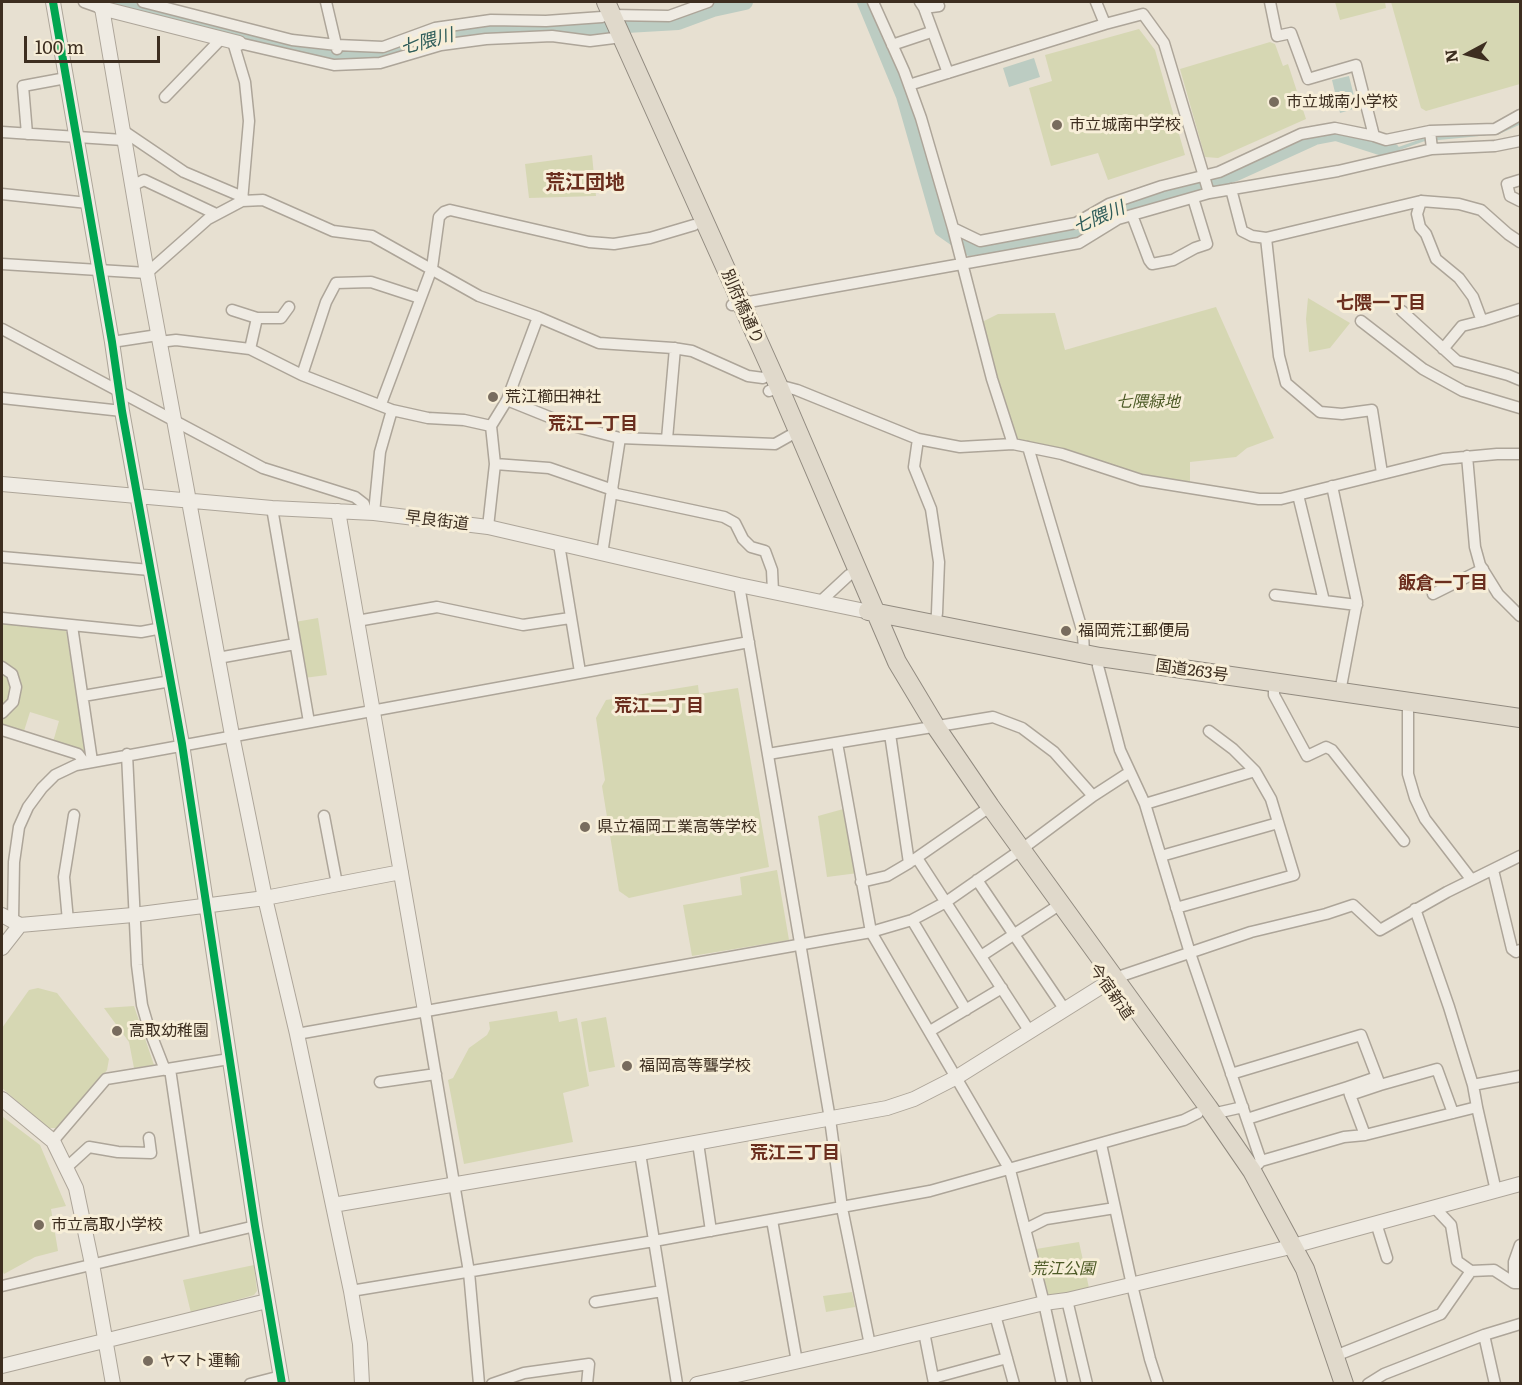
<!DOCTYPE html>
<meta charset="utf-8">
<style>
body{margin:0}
#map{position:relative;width:1522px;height:1385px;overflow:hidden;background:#e7e0d1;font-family:Literata,serif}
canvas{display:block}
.frame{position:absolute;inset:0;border:3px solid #3d2e20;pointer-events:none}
.north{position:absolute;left:1438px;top:24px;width:60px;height:60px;-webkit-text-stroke:4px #f7eed8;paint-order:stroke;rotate:263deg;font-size:16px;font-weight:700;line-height:24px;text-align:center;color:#3d2e20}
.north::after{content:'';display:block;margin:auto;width:21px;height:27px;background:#3d2e20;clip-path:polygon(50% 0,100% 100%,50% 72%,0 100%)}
.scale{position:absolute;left:24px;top:36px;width:136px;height:27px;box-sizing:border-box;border:3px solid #3d2e20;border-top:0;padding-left:8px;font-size:18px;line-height:21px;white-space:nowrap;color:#3d2e20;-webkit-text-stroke:4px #f7eed8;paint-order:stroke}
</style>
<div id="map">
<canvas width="1522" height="1385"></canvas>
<div class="frame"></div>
<div class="north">N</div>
<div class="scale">100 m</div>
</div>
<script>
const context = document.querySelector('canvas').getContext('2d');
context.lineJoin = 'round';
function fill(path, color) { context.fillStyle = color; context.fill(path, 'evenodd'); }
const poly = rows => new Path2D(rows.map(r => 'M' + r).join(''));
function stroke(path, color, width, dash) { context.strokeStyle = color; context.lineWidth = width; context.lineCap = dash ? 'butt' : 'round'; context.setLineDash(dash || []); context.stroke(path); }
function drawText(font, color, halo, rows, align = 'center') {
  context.font = font + ' Literata,"Noto Sans JP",serif'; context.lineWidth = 6; context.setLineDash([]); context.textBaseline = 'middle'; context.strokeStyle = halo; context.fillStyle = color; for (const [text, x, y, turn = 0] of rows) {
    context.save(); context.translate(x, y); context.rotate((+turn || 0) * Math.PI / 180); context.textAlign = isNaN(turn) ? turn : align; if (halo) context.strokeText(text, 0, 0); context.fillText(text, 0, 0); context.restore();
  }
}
fill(poly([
 [1335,2,1385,2,1386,8,1340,20],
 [1391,2,1520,2,1520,84,1426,111,1421,108],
 [1139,29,1155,50,1185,155,1108,180,1098,153,1051,166,1029,88,1052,81,1045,55],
 [1270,42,1275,44,1283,66,1288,64,1306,119,1218,158,1205,157,1180,69],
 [592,155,596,196,529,198,525,164],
 [1308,298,1350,323,1330,348,1309,352,1306,319],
 [1216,307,1274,438,1247,448,1236,457,1190,462,1190,483,1144,476,1016,442,980,323,998,314,1055,313,1065,350],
 [318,618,327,675,304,678,295,622],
 [13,621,17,626,24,626,28,624,32,627,66,630,86,753,53,742,59,721,30,712,24,731,2,725,2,624],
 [698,685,699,694,738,688,769,867,629,898,619,891,602,786,605,780,596,718,606,700],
 [847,808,858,873,827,877,818,816],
 [777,870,789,940,692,956,683,905,742,895,740,877],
 [38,988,57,993,109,1059,107,1070,59,1128,48,1128,2,1088,2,1028,29,990],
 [134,1006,154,1065,134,1068,129,1042,104,1008],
 [557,1011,559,1022,577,1018,589,1086,563,1093,573,1142,464,1164,448,1080,453,1078,469,1048,487,1035,490,1029,489,1022],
 [606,1017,615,1067,589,1072,581,1022],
 [3,1117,40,1145,66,1206,51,1209,58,1251,35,1257,4,1274,2,1270,2,1118],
 [1079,1242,1089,1288,1049,1298,1036,1249],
 [254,1265,257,1291,254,1295,191,1313,183,1280],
 [852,1292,855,1307,826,1312,823,1296]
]), '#d6d7b3');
fill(poly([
 [1034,58,1040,77,1009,87,1003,68],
 [1349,76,1357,108,1340,113,1332,80]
]), '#bcccc2');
stroke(poly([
 [1498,133,1520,123],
 [1392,151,1423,140,1485,134]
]), '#bcccc2', 3);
stroke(poly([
 [111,2,198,27,294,48,326,54,365,55,386,54,428,39,477,29,592,27,678,22,713,9,745,2],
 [865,2,904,96,942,229,969,248,1045,239,1079,230,1112,211,1177,189,1209,182,1236,173,1315,137,1336,133,1392,151]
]), '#bcccc2', 16);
const minor = poly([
 [84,2,101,8],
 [143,2,292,40,337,45,383,47,435,28,491,20,546,21,602,17],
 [326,2,337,49],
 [873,2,904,71,921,118,953,228,992,379,1013,444],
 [920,2,924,8,939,6],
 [1096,2,1105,24,1143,14,1164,43,1209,193],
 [1270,2,1277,36,1291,33,1308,79,1356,65,1374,136,1386,140,1430,131,1432,149],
 [924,8,948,73],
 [612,15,669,16,708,2],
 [233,42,245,82,249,121,242,201],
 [239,43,334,65,380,63,441,45,486,39,552,36,590,41,622,37],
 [892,45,931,32],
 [909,85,1105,24],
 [165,97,221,39],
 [122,130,184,172,243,197],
 [1430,131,1495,129,1520,115],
 [2,132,123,140],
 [27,134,23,86,66,78],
 [1520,180,1507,184,1510,196,1520,201],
 [132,186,144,180,216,214],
 [1231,189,1242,231,1252,236,1266,238,1421,201,1459,204,1481,210,1508,234,1520,242],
 [2,194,88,203],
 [1421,201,1417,214,1420,227,1426,234,1436,259,1459,278,1473,297,1482,321,1520,309],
 [1132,215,1149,260,1152,264,1173,260,1195,248,1207,244,1193,198],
 [953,228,980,241,1076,223,1109,204,1162,186,1219,172,1301,134,1335,128,1374,136],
 [1266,238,1279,356,1286,383,1320,412,1342,414,1372,410,1382,473],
 [2,264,147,273,208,219,242,201,263,200,333,231,372,236,479,296,538,317,599,343,673,348,692,351,748,376,763,378,772,373],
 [732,305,1079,243,1118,219,1209,193,1338,171,1432,149,1495,146,1520,141],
 [232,310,257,318,250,349],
 [1402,311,1457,361,1508,375,1520,380],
 [538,317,507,400,569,425,620,438,775,444,798,431],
 [257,318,281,318,289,307],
 [1361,321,1423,369,1463,391,1520,408],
 [2,329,263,468,355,497,364,504,366,512],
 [112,342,158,335],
 [159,342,176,340,250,349,302,375],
 [1443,349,1462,326,1482,321],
 [769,391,782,386,797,390,918,439,960,447,1013,444,1062,454,1141,480,1259,499,1281,499,1443,459,1497,454,1520,454],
 [2,398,122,411],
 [381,404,432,268,439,217,444,212,450,210,589,242,614,244,650,238,694,225],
 [392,410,428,418,464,420,491,426],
 [667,439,675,348],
 [918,439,914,467,931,509,939,562,937,613,935,625],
 [1028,447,1083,633,1084,654],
 [1467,456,1475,547,1480,565,1498,594,1520,616],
 [495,464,549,468,613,490],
 [1332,486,1357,602,1340,692],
 [612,493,724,517,735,523,743,539,751,547,765,551,772,570,773,592],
 [1298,495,1324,601],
 [272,508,309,722],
 [374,513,380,452,392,410,302,375,326,302,336,283,371,282,420,298],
 [488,527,495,464,491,426,507,400],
 [559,544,580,672],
 [602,554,620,438],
 [2,557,150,570],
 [739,585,830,1119,842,1208,870,1345],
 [1433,594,1483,569],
 [1275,595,1357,605],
 [821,601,849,575],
 [2,618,141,632,162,628],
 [357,621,437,607,523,625,570,618],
 [72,626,92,761],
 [1100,657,1098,666,1120,750,1145,804,1190,953,1261,1161,1252,1171],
 [218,658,295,644],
 [2,667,12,674,16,687,13,702,2,713],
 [1274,683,1274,695,1307,756,1326,747,1332,750,1404,841],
 [83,696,171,681],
 [1410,702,1408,710,1408,774,1415,798,1425,819,1471,879],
 [2,730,78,754,84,762],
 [1209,731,1233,749,1255,771],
 [837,743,871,932,1010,1170,1044,1303,1062,1384],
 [127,754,137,965,142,1005,149,1029,165,1070],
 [768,754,993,717,1022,728,1054,752,1093,796,1130,772],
 [1145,804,1255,771,1271,799,1294,875,1176,908],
 [324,816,337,884],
 [1161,856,1278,823],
 [917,858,1030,1032],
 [912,861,984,811],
 [1493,870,1512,949,1516,952,1520,950],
 [977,880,1065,1010],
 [861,882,887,876,909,863,890,734],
 [1415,909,1449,1007,1473,1085],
 [13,920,14,862,19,827,28,807,42,788,55,775,76,765,749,642],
 [912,920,966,1010],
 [68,921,64,877,74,815],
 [981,956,1053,909],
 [1115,978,1251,932,1326,914,1353,905,1380,930,1447,892,1520,856],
 [425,1011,469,1272,479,1384],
 [930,1031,1002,988],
 [297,1034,871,932,912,920,946,902,1022,849,1093,796],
 [170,1069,195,1239],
 [1231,1074,1361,1035,1377,1077],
 [380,1082,436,1074],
 [1380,1085,1437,1069,1453,1113],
 [1350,1095,1380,1085,1377,1077,1348,1087,1350,1095,1365,1135],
 [1477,1107,1473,1085,1520,1076],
 [1212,1114,1243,1107],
 [1247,1119,1348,1087],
 [53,1141,106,1079,229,1059],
 [698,1143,711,1231],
 [1101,1144,1132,1285,1150,1359,1158,1384],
 [640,1153,677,1384],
 [1261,1161,1344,1137,1365,1135,1477,1107,1496,1191],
 [66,1168,89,1147,118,1152,151,1153,149,1138],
 [1434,1207,1451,1225,1457,1261,1471,1271,1494,1270,1514,1283,1520,1283],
 [772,1220,797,1362],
 [1376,1223,1387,1258],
 [1026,1229,1046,1219,1115,1208],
 [1514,1283,1514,1262,1520,1245],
 [2,1286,255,1226],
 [351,1291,654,1241,930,1191,1184,1120,1198,1113],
 [1067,1300,1087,1384],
 [595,1302,662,1291],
 [995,1315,1014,1384],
 [924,1332,934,1383],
 [1484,1335,1495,1384],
 [1335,1356,1441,1314,1471,1271],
 [933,1378,1007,1358],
 [250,1384,281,1376],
 [492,1384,524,1373,589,1364,587,1384],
 [1368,1384,1384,1374,1484,1335,1520,1324]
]);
const tertiary = poly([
 [53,2,112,342,122,411,182,744,255,1226,282,1384],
 [101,2,147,273,232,735,265,898,297,1034,351,1291,360,1344,362,1384],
 [101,8,239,43],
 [2,484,272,508,374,513,488,527,739,585,865,611],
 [338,511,425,1011],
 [2,915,20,925,133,915,265,898,401,872],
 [2,948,20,925],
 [2,1099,53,1141,76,1188,92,1264,113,1384],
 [333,1205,640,1153,887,1108,914,1099,957,1077,1115,978],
 [2,1366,267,1301],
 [697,1384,870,1345,1044,1303,1067,1300,1282,1249,1520,1184]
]);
const trunk = poly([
 [606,2,779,387,897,662,936,727,990,806,1208,1107,1252,1171,1305,1269,1344,1384],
 [868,611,1100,657,1520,718]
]);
stroke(minor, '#ada599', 13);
stroke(tertiary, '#ada599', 16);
stroke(trunk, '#928b80', 20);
stroke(minor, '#efebe3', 10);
stroke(tertiary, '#efebe3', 14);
stroke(trunk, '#e0d9cb', 18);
stroke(poly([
 [53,2,112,342,122,411,182,744,255,1226,282,1384]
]), '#00a651', 8);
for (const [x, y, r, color] of [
 [1274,102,6,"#786c5e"],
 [1057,125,6,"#786c5e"],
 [493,397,6,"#786c5e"],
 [1066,631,6,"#786c5e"],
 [585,827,6,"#786c5e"],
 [117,1031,6,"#786c5e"],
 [627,1066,6,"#786c5e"],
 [39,1225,6,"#786c5e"],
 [148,1361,6,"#786c5e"]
]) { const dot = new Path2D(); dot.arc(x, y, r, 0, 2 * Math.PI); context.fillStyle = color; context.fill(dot); stroke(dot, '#f7eed8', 2); }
drawText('16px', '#3d2e20', '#f7eed8', [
 ["市立城南小学校",1286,102],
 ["市立城南中学校",1069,125],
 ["荒江櫛田神社",505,397],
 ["福岡荒江郵便局",1078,631],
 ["県立福岡工業高等学校",597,827],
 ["高取幼稚園",129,1031],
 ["福岡高等聾学校",639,1066],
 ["市立高取小学校",51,1225],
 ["ヤマト運輸",160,1361]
], 'left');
drawText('16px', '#3d2e20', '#f7eed8', [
 ["別府橋通り",742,307,66],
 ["早良街道",437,521,7],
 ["国道263号",1192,671,8],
 ["今宿新道",1111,992,55]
]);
drawText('italic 16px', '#4d5a26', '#f7eed8', [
 ["七隈緑地",1148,402],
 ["荒江公園",1063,1269]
]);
drawText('italic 18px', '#2f5d5a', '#f7eed8', [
 ["七隈川",427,42,-15],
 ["七隈川",1099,218,-23]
]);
drawText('bold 18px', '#6b2e1e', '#f7eed8', [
 ["七隈一丁目",1381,304],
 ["荒江一丁目",593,425],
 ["飯倉一丁目",1443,584],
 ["荒江二丁目",659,707],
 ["荒江三丁目",795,1154]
]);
drawText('bold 20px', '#6b2e1e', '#f7eed8', [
 ["荒江団地",585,183]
]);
</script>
